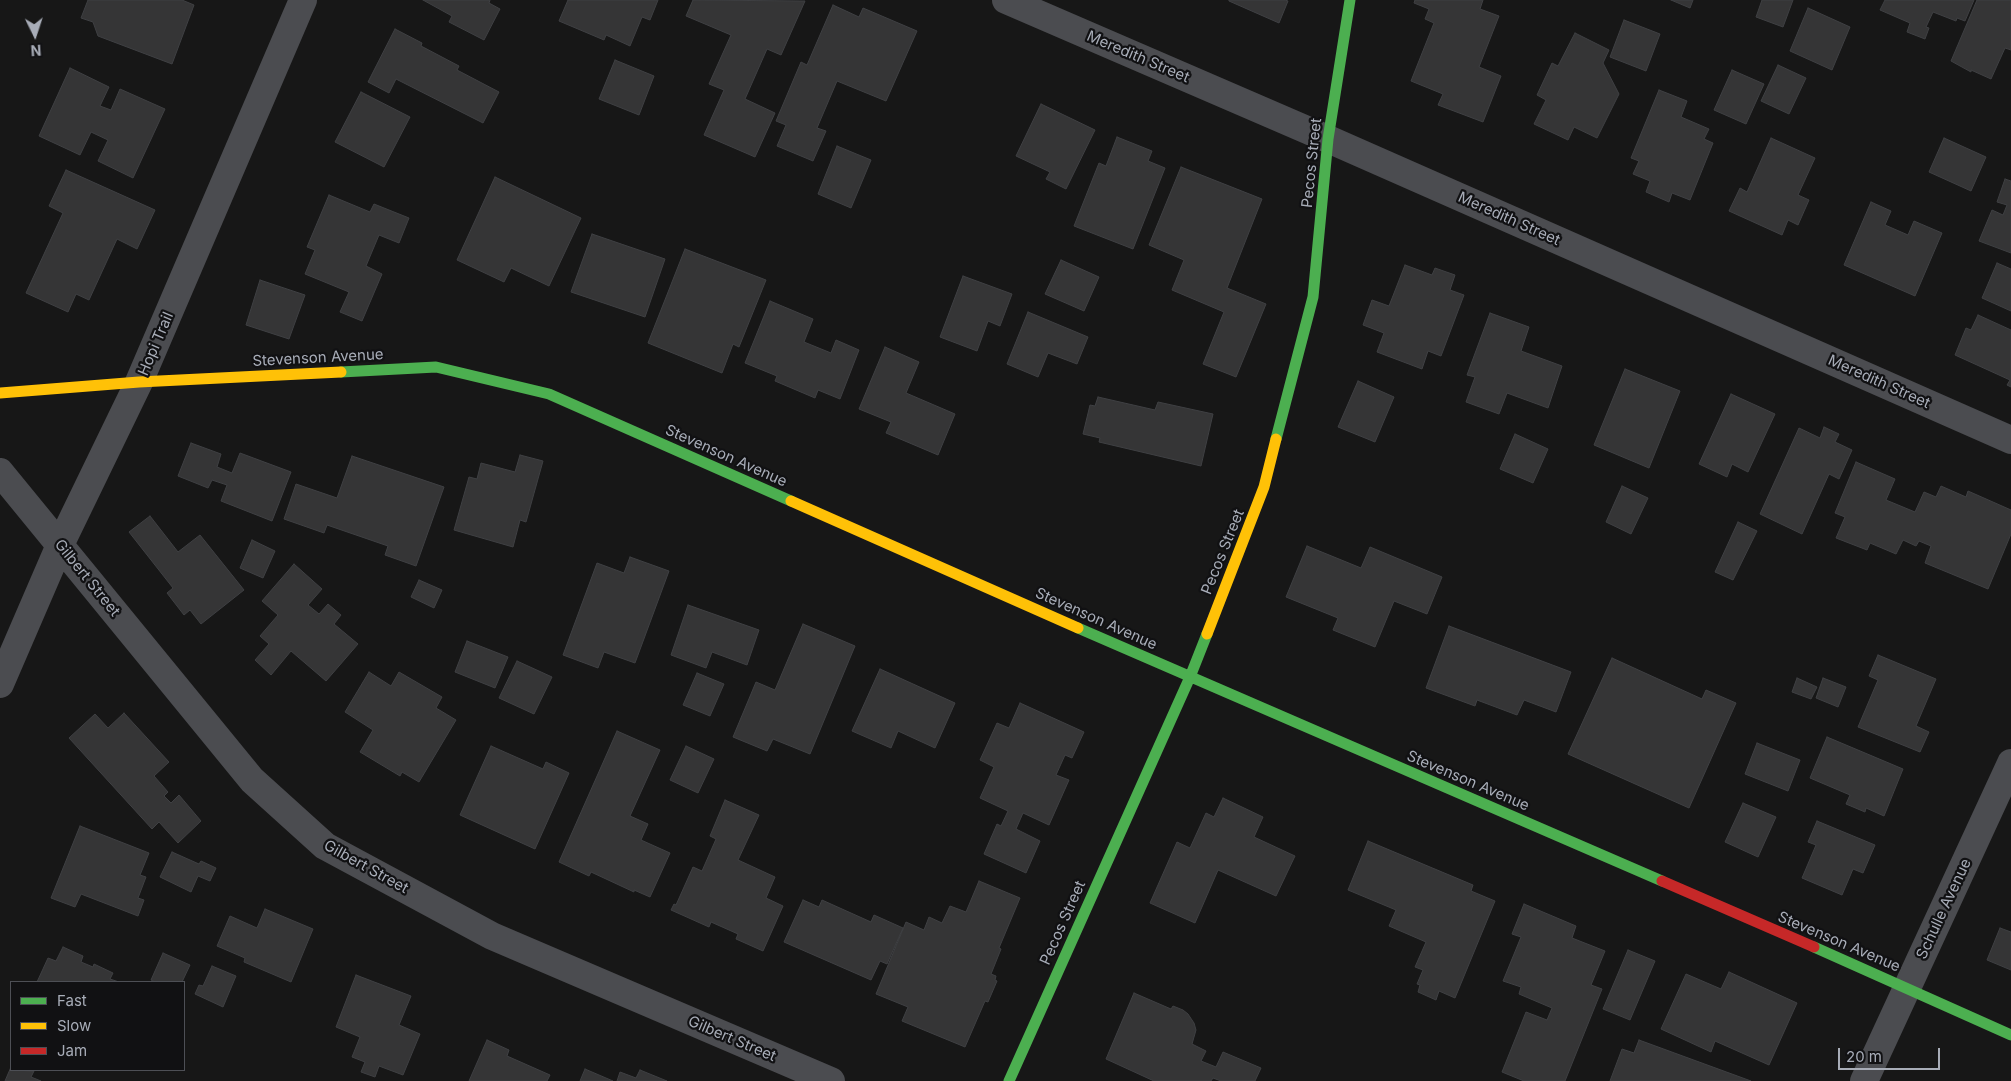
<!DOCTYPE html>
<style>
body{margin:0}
#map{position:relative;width:2011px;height:1081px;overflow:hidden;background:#171717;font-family:Inter,sans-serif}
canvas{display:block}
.legend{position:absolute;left:10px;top:981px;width:175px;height:90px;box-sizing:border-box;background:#111113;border:1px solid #4d4f55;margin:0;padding:6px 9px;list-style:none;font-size:15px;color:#a8adb8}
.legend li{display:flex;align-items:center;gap:10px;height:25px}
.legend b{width:25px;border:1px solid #4d4f55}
.north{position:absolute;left:10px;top:10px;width:50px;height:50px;-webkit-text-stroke:4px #111113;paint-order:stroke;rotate:176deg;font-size:14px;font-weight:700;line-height:20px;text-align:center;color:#a8adb8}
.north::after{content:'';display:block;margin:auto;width:18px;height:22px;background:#a8adb8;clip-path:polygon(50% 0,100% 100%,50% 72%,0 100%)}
.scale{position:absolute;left:1838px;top:1048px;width:102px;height:22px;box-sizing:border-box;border:2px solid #a8adb8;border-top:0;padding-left:6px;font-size:15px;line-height:18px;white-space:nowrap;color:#a8adb8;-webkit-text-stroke:4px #111113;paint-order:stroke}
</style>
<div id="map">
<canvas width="2011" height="1081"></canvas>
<ul class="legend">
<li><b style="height:6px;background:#4caf50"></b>Fast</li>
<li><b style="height:6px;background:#ffc107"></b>Slow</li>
<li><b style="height:6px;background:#c62828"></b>Jam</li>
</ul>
<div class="north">N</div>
<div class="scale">20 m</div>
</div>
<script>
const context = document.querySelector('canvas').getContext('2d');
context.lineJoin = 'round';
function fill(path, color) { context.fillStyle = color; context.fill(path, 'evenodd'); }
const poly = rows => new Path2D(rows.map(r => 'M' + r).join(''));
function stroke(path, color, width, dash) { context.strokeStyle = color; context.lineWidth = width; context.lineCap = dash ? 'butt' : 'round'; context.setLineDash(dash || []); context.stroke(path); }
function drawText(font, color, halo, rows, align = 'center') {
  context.font = font + ' Inter,sans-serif'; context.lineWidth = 4.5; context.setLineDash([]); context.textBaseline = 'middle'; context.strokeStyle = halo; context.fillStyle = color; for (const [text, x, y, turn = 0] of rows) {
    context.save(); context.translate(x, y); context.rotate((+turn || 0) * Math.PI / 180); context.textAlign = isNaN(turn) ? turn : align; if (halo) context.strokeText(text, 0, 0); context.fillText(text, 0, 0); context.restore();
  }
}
const building = poly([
 [88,0,182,0,194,5,172,64,98,36,93,22,81,18,88,0],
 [423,0,490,0,489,3,500,9,484,40,449,22,452,16,423,0],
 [568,0,658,0,650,20,642,17,630,46,606,35,604,40,559,21,568,0],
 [693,0,805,1,781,55,767,49,745,99,775,113,755,157,704,135,724,90,709,84,731,35,686,16,693,0],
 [1229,0,1285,0,1288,1,1279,23,1229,1,1229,0],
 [1415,0,1483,0,1480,9,1499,16,1479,67,1501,76,1483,122,1438,105,1443,94,1411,81,1434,23,1425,19,1429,9,1414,3,1415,0],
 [1671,0,1693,0,1690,8,1671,0],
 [1762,0,1793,0,1783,27,1756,17,1762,0],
 [1885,0,1974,0,1965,21,1957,18,1956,21,1933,12,1926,27,1929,28,1925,39,1907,32,1910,23,1880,10,1885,0],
 [1977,0,2011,0,2011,50,2005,48,1991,79,1971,70,1971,72,1951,61,1977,0],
 [833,5,859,17,863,8,917,31,886,101,837,81,817,128,826,131,813,161,777,146,786,125,776,121,801,62,807,65,833,5],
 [1808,8,1850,27,1832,70,1790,51,1808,8],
 [1624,20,1660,34,1646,71,1610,57,1624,20],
 [395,29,422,43,421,46,459,66,457,70,499,92,483,123,396,79,389,93,368,82,395,29],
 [1575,33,1609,50,1603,63,1619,94,1597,138,1574,127,1568,140,1534,124,1546,100,1537,95,1552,63,1558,66,1575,33],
 [615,60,654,76,639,115,599,99,615,60],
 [1778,65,1806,78,1789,114,1761,101,1778,65],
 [70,68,109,87,100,106,111,110,120,89,165,109,133,178,98,161,108,140,91,132,80,155,39,136,70,68],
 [1732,70,1764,84,1746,124,1714,110,1732,70],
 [1659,90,1687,101,1681,117,1709,129,1704,139,1713,143,1690,200,1672,193,1669,202,1646,192,1650,181,1633,174,1639,161,1631,158,1659,90],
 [361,92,410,117,384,167,335,142,361,92],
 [1041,104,1095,130,1066,189,1046,179,1050,172,1016,156,1041,104],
 [1117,137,1152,151,1148,161,1165,168,1133,249,1074,226,1099,163,1106,166,1117,137],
 [1771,138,1815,158,1798,195,1809,200,1798,225,1788,220,1782,235,1729,211,1740,188,1747,192,1771,138],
 [1944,138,1986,157,1971,191,1929,172,1944,138],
 [837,146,871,160,851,208,818,194,837,146],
 [1181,167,1262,199,1227,288,1266,304,1236,377,1203,364,1224,312,1172,290,1184,260,1149,245,1181,167],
 [66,170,155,210,137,249,117,239,89,300,76,294,68,312,26,293,63,213,49,206,66,170],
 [495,177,581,218,549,286,511,268,504,282,457,260,495,177],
 [2005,179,2011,181,2011,253,1979,241,1992,210,2003,215,2007,205,1997,202,2005,179],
 [329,195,370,212,374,204,409,218,399,243,379,235,366,266,382,274,362,321,340,312,349,292,305,274,315,250,307,247,329,195],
 [1871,202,1891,211,1885,225,1908,235,1914,221,1942,233,1915,296,1844,265,1871,202],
 [592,234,665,259,645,317,571,292,592,234],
 [685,249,766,280,739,347,733,344,722,373,648,343,685,249],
 [1061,260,1099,277,1084,311,1045,294,1061,260],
 [1997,263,2011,269,2011,311,1982,298,1997,263],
 [1405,265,1432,275,1435,268,1455,275,1450,290,1464,295,1441,356,1428,351,1422,369,1377,352,1384,333,1363,325,1372,300,1389,306,1405,265],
 [963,276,1012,294,1000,326,988,321,977,351,940,337,963,276],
 [260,280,305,295,289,339,246,325,260,280],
 [770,301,813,319,804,342,831,353,836,340,859,350,840,399,818,390,815,398,775,381,777,376,745,363,770,301],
 [1028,312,1088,337,1077,364,1048,353,1038,377,1007,364,1028,312],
 [1490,313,1529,327,1521,351,1562,366,1548,408,1507,393,1499,414,1466,402,1475,377,1467,375,1490,313],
 [1978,315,2011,330,2011,387,2007,385,2010,380,1955,355,1966,328,1971,330,1978,315],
 [885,347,919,362,906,393,955,414,938,455,886,433,891,422,859,409,885,347],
 [1625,369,1680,391,1649,468,1594,445,1625,369],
 [1358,381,1394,397,1375,442,1338,427,1358,381],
 [1731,394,1775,414,1748,472,1732,464,1727,477,1699,464,1731,394],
 [1098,397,1155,410,1158,402,1213,414,1201,466,1099,442,1100,438,1083,434,1090,405,1095,406,1098,397],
 [1824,427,1839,434,1835,442,1852,450,1839,479,1829,474,1802,534,1760,514,1799,428,1820,438,1824,427],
 [1515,434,1548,449,1533,483,1500,469,1515,434],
 [191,443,221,454,217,467,232,473,240,453,291,472,272,521,221,501,227,485,212,480,208,488,178,476,191,443],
 [520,455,543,461,526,522,520,520,513,547,454,530,469,477,477,479,481,463,515,472,520,455],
 [352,456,444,487,416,566,385,555,388,546,327,525,324,533,284,519,296,484,337,498,352,456],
 [1856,462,1895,479,1886,500,1915,512,1924,492,1936,497,1941,486,1966,497,1968,491,2011,510,2011,534,1988,589,1925,563,1931,546,1919,541,1916,546,1903,540,1896,554,1870,543,1867,550,1836,538,1845,517,1835,513,1856,462],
 [1622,486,1648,498,1631,534,1606,522,1622,486],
 [150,516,178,552,200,535,244,590,201,624,190,610,184,615,167,593,173,588,129,532,150,516],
 [1738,522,1757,531,1733,580,1715,572,1738,522],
 [252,540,275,551,263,578,240,568,252,540],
 [1307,546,1361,568,1370,547,1442,577,1427,614,1394,601,1375,647,1333,630,1338,618,1286,597,1307,546],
 [630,557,669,571,635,663,604,652,598,668,563,655,597,563,624,573,630,557],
 [294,564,322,589,308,605,319,614,328,604,341,615,334,624,358,644,326,681,291,651,271,675,255,660,269,644,260,636,278,615,262,601,294,564],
 [419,580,442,590,434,608,411,597,419,580],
 [688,605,759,630,747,665,712,652,706,668,671,655,688,605],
 [803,624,855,646,810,754,773,739,767,751,733,737,756,682,775,690,803,624],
 [1449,626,1571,672,1556,712,1524,700,1517,715,1477,700,1475,706,1426,688,1449,626],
 [467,641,508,657,495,688,455,672,467,641],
 [1878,655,1936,679,1916,726,1929,732,1920,752,1858,727,1878,680,1869,676,1878,655],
 [1612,658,1702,699,1706,690,1736,703,1689,808,1568,754,1612,658],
 [517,661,552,677,534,714,499,698,517,661],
 [880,669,955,703,935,748,898,731,891,748,852,731,880,669],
 [369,672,391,686,399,672,442,697,436,708,456,720,419,782,402,772,400,776,360,752,373,730,345,712,369,672],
 [697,673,724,684,710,716,683,705,697,673],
 [1797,678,1817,687,1811,699,1792,692,1797,678],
 [1823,678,1846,687,1838,707,1816,698,1823,678],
 [1020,703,1084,732,1072,758,1065,755,1056,775,1069,780,1049,825,1023,813,1016,829,1040,841,1026,873,984,854,997,824,1001,826,1008,811,980,798,994,767,980,760,997,723,1009,728,1020,703],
 [124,713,169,762,154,776,168,792,164,796,171,803,179,795,201,821,178,843,159,822,152,829,69,738,95,714,108,728,124,713],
 [617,731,660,750,630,816,648,824,641,840,670,853,650,897,634,890,634,892,591,872,589,876,559,862,617,731],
 [1827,737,1903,769,1884,816,1866,808,1865,812,1846,804,1850,795,1810,778,1827,737],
 [1757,743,1800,760,1788,791,1745,774,1757,743],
 [491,746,543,769,546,762,569,773,535,849,460,815,491,746],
 [686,746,714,759,698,793,670,780,686,746],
 [1223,798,1263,817,1254,837,1295,856,1276,896,1218,870,1195,923,1150,903,1177,842,1190,848,1206,813,1214,817,1223,798],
 [725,800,759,815,738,860,775,877,766,898,783,906,763,951,736,939,738,934,711,922,709,927,671,910,674,904,676,905,693,867,702,871,716,839,710,836,725,800],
 [1743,803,1776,817,1758,857,1725,842,1743,803],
 [1817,821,1875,845,1863,873,1853,869,1842,895,1802,878,1816,845,1808,842,1817,821],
 [80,826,149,853,140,875,146,877,138,898,144,900,138,916,81,894,75,907,51,898,80,826],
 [1368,841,1473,885,1471,891,1495,901,1455,998,1439,991,1436,1000,1418,992,1420,985,1417,984,1423,970,1415,967,1426,942,1389,926,1396,910,1348,890,1368,841],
 [172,852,199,864,201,861,216,868,210,881,198,876,191,892,160,877,172,852],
 [979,881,1020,898,999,948,1001,949,991,974,996,976,995,980,997,981,988,1002,985,1001,965,1047,902,1021,908,1007,876,994,906,922,924,930,929,917,942,923,950,906,966,912,979,881],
 [803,900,819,907,822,900,871,922,874,915,903,928,887,964,880,961,871,980,784,942,803,900],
 [1524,904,1576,926,1572,938,1605,951,1591,985,1602,989,1565,1081,1524,1081,1502,1072,1526,1012,1547,1020,1552,1008,1519,994,1521,987,1503,981,1521,937,1512,934,1524,904],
 [265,909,313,929,291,982,244,962,245,958,217,946,230,916,257,928,265,909],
 [2000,928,2011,932,2011,970,1987,960,2000,928],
 [63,947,83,956,81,962,93,967,94,964,113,973,110,979,119,982,37,982,48,958,56,961,63,947],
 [1628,950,1655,961,1630,1020,1603,1009,1628,950],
 [163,953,190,965,182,982,155,982,151,980,163,953],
 [212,966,236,976,223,1007,195,994,199,985,203,986,212,966],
 [1729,972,1797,1003,1769,1065,1715,1041,1711,1052,1661,1029,1686,974,1721,989,1729,972],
 [356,975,411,996,399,1025,420,1034,403,1075,379,1066,375,1077,361,1072,365,1062,352,1057,360,1037,336,1027,356,975],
 [1134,993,1171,1009,1173,1006,1183,1010,1188,1014,1194,1023,1196,1030,1192,1044,1206,1051,1201,1061,1216,1067,1223,1052,1261,1068,1255,1081,1221,1081,1213,1078,1211,1081,1154,1081,1106,1059,1134,993],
 [487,1040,509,1050,507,1056,550,1075,547,1081,469,1081,487,1040],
 [1639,1040,1751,1081,1610,1081,1622,1049,1634,1053,1639,1040],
 [11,1067,11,1070,34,1071,31,1077,41,1081,5,1081,11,1067],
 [585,1069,613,1081,580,1081,585,1069],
 [640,1070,667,1081,617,1081,620,1072,636,1078,640,1070]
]);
fill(building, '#353536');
stroke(building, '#3f4043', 1);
stroke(poly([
 [1006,0,1328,139,2011,440],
 [0,472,252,780,325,846,492,936,831,1081],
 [0,684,60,545,139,382,303,0],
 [1864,1081,2011,763]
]), '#4b4c50', 28);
stroke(poly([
 [341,372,436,367,549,394,791,501],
 [1276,439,1313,297,1328,139,1350,0],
 [1078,628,1662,881],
 [1814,947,2011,1035],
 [1009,1081,1190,677,1207,634]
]), '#4caf50', 11);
stroke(poly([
 [0,393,139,382,341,372],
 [791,501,1078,628],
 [1207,634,1264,487,1276,439]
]), '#ffc107', 11);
stroke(poly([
 [1662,881,1814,947]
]), '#c62828', 11);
drawText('15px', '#a8adb8', '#111113', [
 ["Meredith Street",1138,57,23],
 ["Pecos Street",1312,163,-84],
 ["Meredith Street",1509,219,24],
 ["Hopi Trail",156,344,-67],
 ["Stevenson Avenue",318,358,-3],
 ["Meredith Street",1879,382,24],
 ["Stevenson Avenue",726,456,24],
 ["Pecos Street",1223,552,-68],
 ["Gilbert Street",87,578,51],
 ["Stevenson Avenue",1096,619,24],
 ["Stevenson Avenue",1468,781,23],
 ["Gilbert Street",366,867,29],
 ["Schulle Avenue",1944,909,-65],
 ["Pecos Street",1063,923,-66],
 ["Stevenson Avenue",1839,942,23],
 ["Gilbert Street",732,1039,23]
]);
</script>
